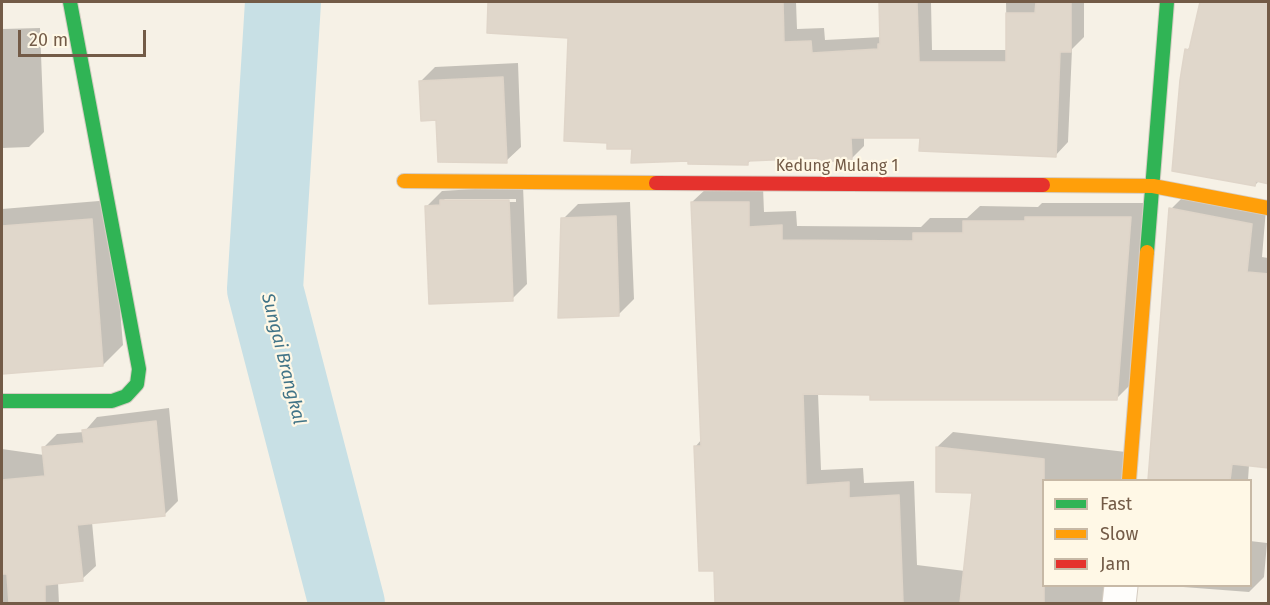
<!DOCTYPE html>
<style>
body{margin:0}
#map{position:relative;width:1270px;height:605px;overflow:hidden;background:#f6f1e6;font-family:"Fira Sans",sans-serif}
canvas{display:block}
.frame{position:absolute;inset:0;border:3px solid #735b47;pointer-events:none}
.legend{position:absolute;left:1042px;top:479px;width:210px;height:108px;box-sizing:border-box;background:#fff8e6;border:2px solid #c7b9a6;margin:0;padding:8px 10px;list-style:none;font-size:18px;color:#735b47}
.legend li{display:flex;align-items:center;gap:12px;height:30px}
.legend b{width:30px;border:2px solid #c7b9a6}
.scale{position:absolute;left:18px;top:30px;width:128px;height:27px;box-sizing:border-box;border:3px solid #735b47;border-top:0;padding-left:8px;font-size:18px;line-height:21px;white-space:nowrap;color:#735b47;-webkit-text-stroke:4px #fff8e6;paint-order:stroke}
</style>
<div id="map">
<canvas width="1270" height="605"></canvas>
<div class="frame"></div>
<ul class="legend">
<li><b style="height:8px;background:#30b455"></b>Fast</li>
<li><b style="height:8px;background:#ff9f0a"></b>Slow</li>
<li><b style="height:8px;background:#e5322d"></b>Jam</li>
</ul>
<div class="scale">20 m</div>
</div>
<script>
const context = document.querySelector('canvas').getContext('2d');
context.lineJoin = 'round';
function fill(path, color) { context.fillStyle = color; context.fill(path, 'evenodd'); }
const poly = rows => new Path2D(rows.map(r => 'M' + r).join(''));
function stroke(path, color, width, dash) { context.strokeStyle = color; context.lineWidth = width; context.lineCap = dash ? 'butt' : 'round'; context.setLineDash(dash || []); context.stroke(path); }
function drawText(font, color, halo, rows, align = 'center') {
  context.font = font + ' "Fira Sans",sans-serif'; context.lineWidth = 4.5; context.setLineDash([]); context.textBaseline = 'middle'; context.strokeStyle = halo; context.fillStyle = color; for (const [text, x, y, turn = 0] of rows) {
    context.save(); context.translate(x, y); context.rotate((+turn || 0) * Math.PI / 180); context.textAlign = isNaN(turn) ? turn : align; if (halo) context.strokeText(text, 0, 0); context.fillText(text, 0, 0); context.restore();
  }
}
fill(poly([
 [490,2,796,2,797,29,824,28,825,40,882,37,881,2,931,2,932,50,1007,50,1006,2,1084,2,1084,37,1072,49,1068,142,1055,156,921,136,864,136,864,146,851,159,820,157,751,160,748,163,690,159,633,148,608,141,570,36,488,32],
 [1200,2,1268,2,1268,183,1259,181,1255,185,1187,50,1192,45],
 [40,28,44,132,29,147,2,148,2,29],
 [518,63,521,147,506,161,437,119,420,82,435,67],
 [523,186,527,284,512,299,427,206,442,191],
 [445,199,516,199,516,202,442,202],
 [708,187,763,187,764,212,796,211,797,226,921,227,930,218,967,218,980,206,1038,207,1042,203,1146,203,1131,384,1116,399,818,393,821,470,863,468,864,483,914,481,917,565,965,571,974,491,937,447,953,432,1126,452,1134,480,1044,480,1044,586,1115,586,1120,604,716,604,715,569,695,447,702,439,692,202],
 [1186,194,1266,209,1262,257,1268,258,1268,466,1249,465,1248,480,1149,480,1171,209],
 [111,200,123,345,103,365,2,372,2,209],
 [630,202,634,299,619,314,563,219,578,204],
 [169,408,178,501,165,514,92,522,96,566,82,579,58,582,59,604,2,604,2,449,44,455,43,448,57,434,84,432,97,417],
 [1250,541,1267,543,1264,577,1249,592,1170,586,1250,586]
]), '#0003');
stroke(poly([
 [283,2,265,289,347,604]
]), '#c8e0e5', 76);
const building = poly([
 [488,2,783,2,784,42,811,41,812,53,878,49,878,44,880,44,879,2,917,2,919,62,1006,62,1006,13,1035,13,1036,2,1071,2,1071,52,1060,52,1056,157,919,151,920,138,851,138,852,160,818,162,818,158,748,161,748,165,688,164,688,161,631,163,632,149,607,149,607,143,564,141,568,38,487,33,488,2],
 [1200,2,1269,2,1269,184,1256,181,1255,186,1172,171,1180,80,1185,49,1189,50,1200,2],
 [503,77,507,163,438,162,436,120,421,121,419,81,503,77],
 [440,200,509,200,513,301,429,304,425,206,440,205,440,200],
 [691,202,749,202,749,227,782,225,782,240,913,241,913,233,963,233,963,221,1025,221,1025,217,1131,217,1117,400,870,400,870,395,803,394,806,485,849,482,849,498,899,495,903,603,715,603,714,571,699,571,694,446,701,446,691,202],
 [1169,208,1252,224,1247,272,1269,274,1269,468,1232,464,1230,480,1148,480,1169,208],
 [616,216,619,316,558,318,561,218,616,216],
 [92,219,103,366,2,374,2,226,92,219],
 [156,421,165,516,77,525,83,581,45,585,45,603,9,603,7,574,2,574,2,480,45,476,42,447,84,443,82,430,156,421],
 [936,447,1044,459,1044,603,960,603,972,493,936,492,936,447]
]);
fill(building, '#e0d7cb');
stroke(building, '#dfd5c9', 1.5);
const street = poly([
 [1119,604,1121,586]
]);
const fast = poly([
 [1147,252,1167,2],
 [2,401,112,401,126,396,137,384,139,369,70,2]
]);
const slow = poly([
 [404,181,656,183],
 [1043,185,1153,186,1268,208],
 [1129,480,1147,252]
]);
const jam = poly([
 [656,183,1043,185]
]);
stroke(street, '#d5ccc1', 35);
stroke(fast, '#d6cdc3', 16);
stroke(slow, '#d6cdc3', 16);
stroke(jam, '#d6cdc3', 16);
stroke(street, '#fefdfb', 33);
stroke(fast, '#30b455', 14);
stroke(slow, '#ff9f0a', 14);
stroke(jam, '#e5322d', 14);
drawText('16px', '#735b47', '#fff8e6', [
 ["Kedung Mulang 1",837,167]
]);
drawText('italic 18px', '#417487', '#fff8e6', [
 ["Sungai Brangkal",283,359,76]
]);
</script>
